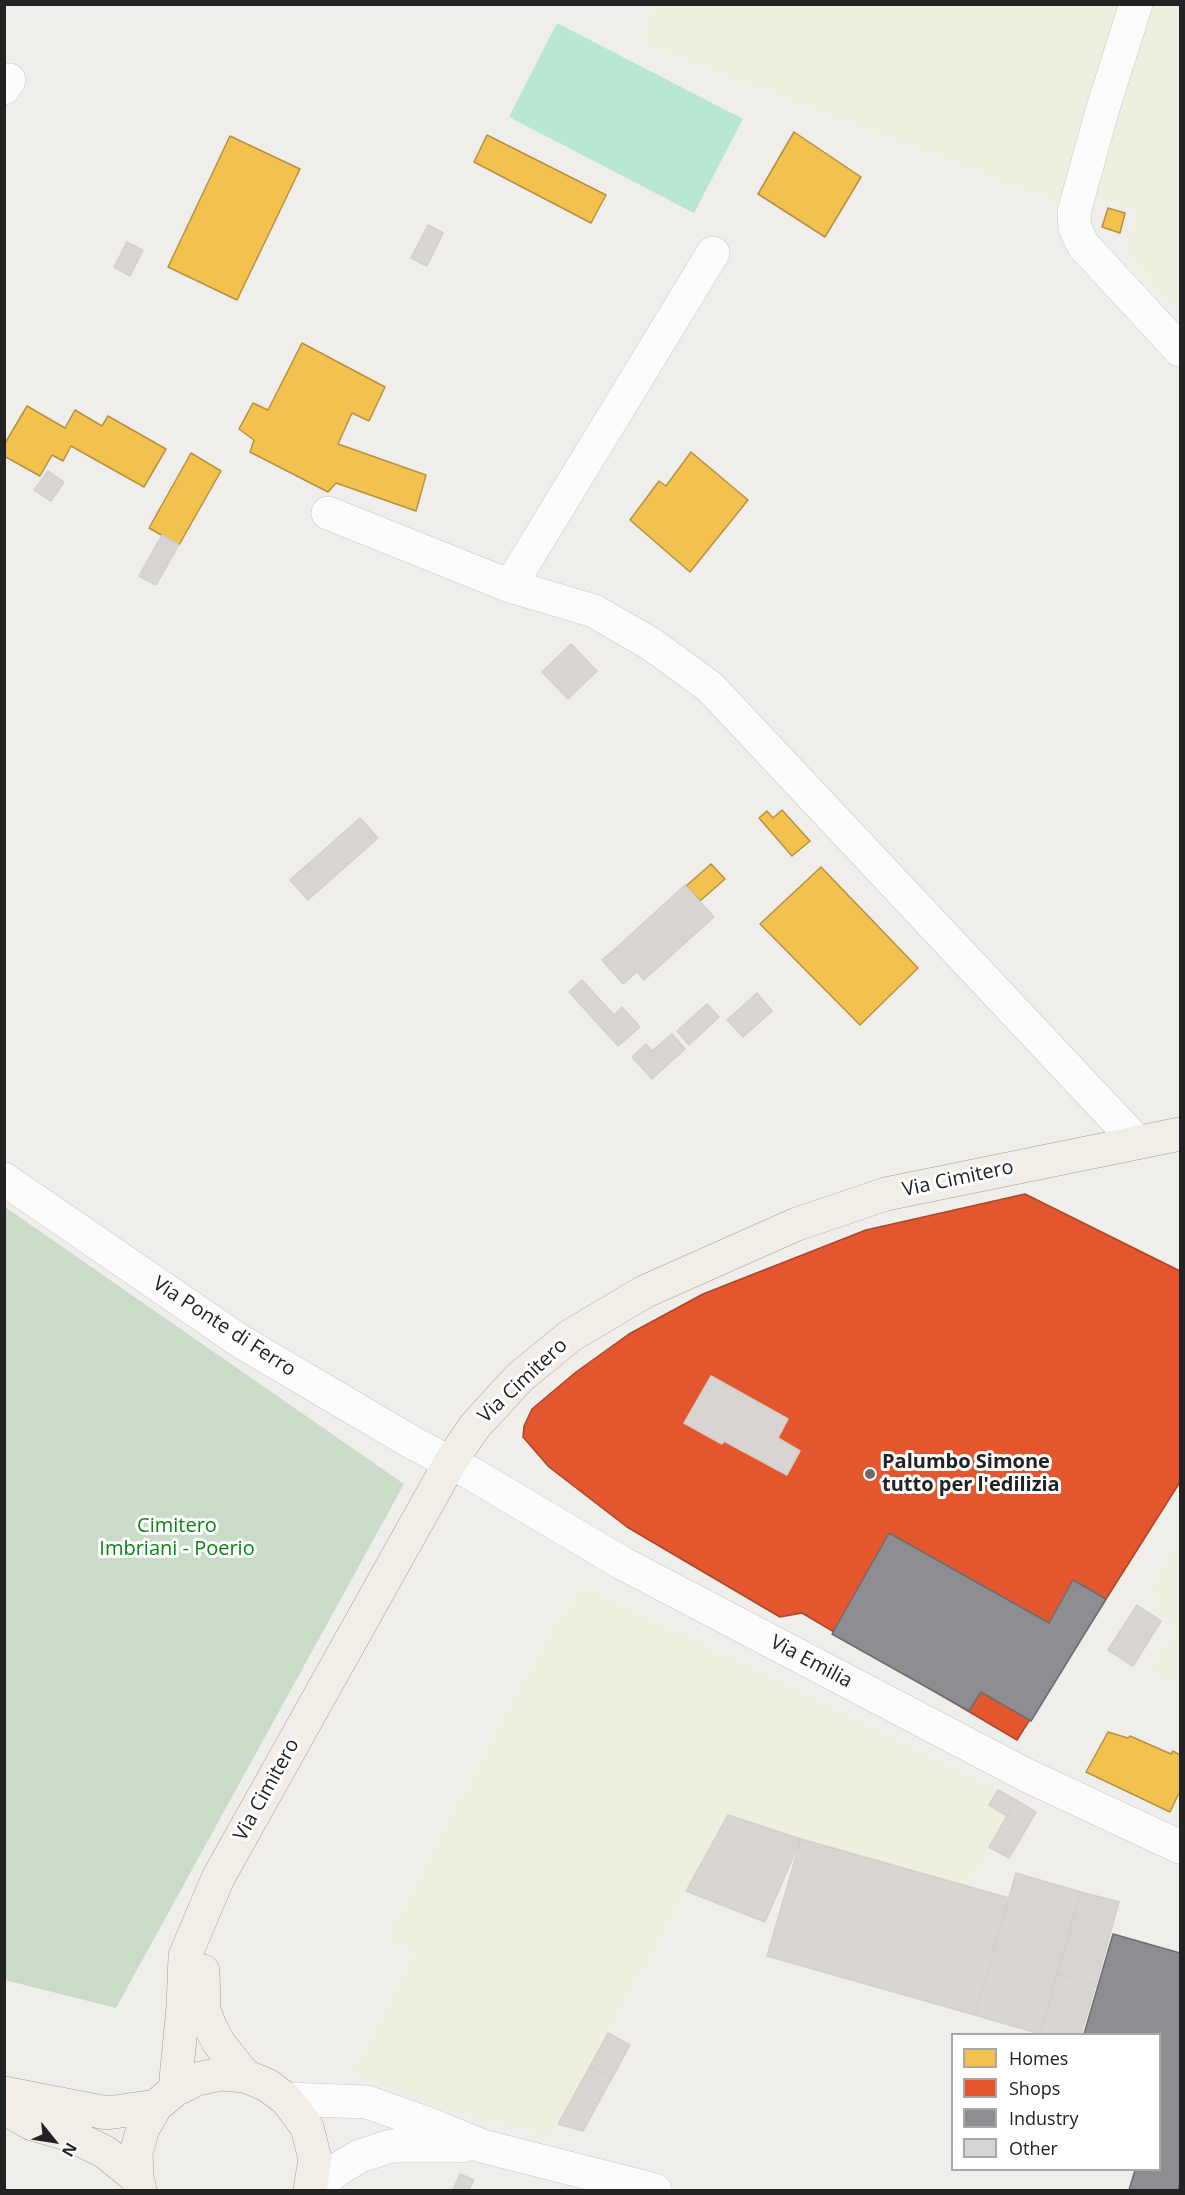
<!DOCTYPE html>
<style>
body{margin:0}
#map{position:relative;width:1185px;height:2195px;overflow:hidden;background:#f0eeeb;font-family:"Open Sans",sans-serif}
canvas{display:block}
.frame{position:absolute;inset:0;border:6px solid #222;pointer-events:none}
.legend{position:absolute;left:951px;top:2033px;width:210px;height:138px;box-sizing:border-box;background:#fff;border:2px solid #a7a7a7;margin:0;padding:8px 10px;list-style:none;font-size:18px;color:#222}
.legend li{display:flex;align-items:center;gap:12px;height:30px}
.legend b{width:30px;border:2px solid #a7a7a7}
.north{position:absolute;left:24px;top:2111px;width:60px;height:60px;-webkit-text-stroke:4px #fff;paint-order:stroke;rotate:120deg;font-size:16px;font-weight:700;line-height:24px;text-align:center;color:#222}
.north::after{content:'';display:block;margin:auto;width:21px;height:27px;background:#222;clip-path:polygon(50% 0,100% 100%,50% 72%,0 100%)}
</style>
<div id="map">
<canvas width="1185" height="2195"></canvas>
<div class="frame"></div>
<ul class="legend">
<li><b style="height:16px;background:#f2c14e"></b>Homes</li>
<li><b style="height:16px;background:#e4572e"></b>Shops</li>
<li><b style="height:16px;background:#8d8d92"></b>Industry</li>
<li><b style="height:16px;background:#d7d4d2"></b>Other</li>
</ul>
<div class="north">N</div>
</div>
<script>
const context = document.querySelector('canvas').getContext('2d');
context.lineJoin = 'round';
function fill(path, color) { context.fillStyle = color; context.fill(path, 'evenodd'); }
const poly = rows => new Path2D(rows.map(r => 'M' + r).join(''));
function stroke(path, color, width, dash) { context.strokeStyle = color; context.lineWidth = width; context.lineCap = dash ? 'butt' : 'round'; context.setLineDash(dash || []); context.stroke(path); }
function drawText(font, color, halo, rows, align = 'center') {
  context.font = font + ' "Open Sans",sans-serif'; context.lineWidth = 6; context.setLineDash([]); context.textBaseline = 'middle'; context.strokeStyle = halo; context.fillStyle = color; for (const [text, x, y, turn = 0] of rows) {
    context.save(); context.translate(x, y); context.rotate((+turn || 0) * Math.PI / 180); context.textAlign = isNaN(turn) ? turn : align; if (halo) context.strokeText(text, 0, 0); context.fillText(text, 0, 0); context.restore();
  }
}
fill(poly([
 [654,5,1121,5,1061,203,643,43],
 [1148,5,1180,5,1180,314,1126,251,1136,214,1133,210,1091,195],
 [1180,1540,1180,1687,1150,1669,1172,1637,1174,1624,1156,1612,1161,1601,1149,1590],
 [584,1586,998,1790,989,1805,1007,1816,967,1886,801,1839,728,1816,550,2135,487,2121,439,2106,351,2072,374,2036,415,1951,388,1937,544,1644]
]), '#efefdf');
fill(poly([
 [5,1207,404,1484,116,2008,5,1980]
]), '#cadbca');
fill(poly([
 [557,23,743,119,694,213,509,117]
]), '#b7e6d2');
const homes = poly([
 [794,132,861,177,825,237,758,194,794,132],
 [487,135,606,195,591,223,474,162,487,135],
 [230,136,300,169,237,300,168,267,230,136],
 [1108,208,1125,213,1120,233,1102,227,1108,208],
 [302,343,385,387,369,421,352,413,338,444,426,475,416,511,336,483,328,492,250,452,254,440,239,429,253,403,268,410,302,343],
 [27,406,65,428,75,410,102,426,108,416,166,449,144,487,71,446,63,461,52,455,40,476,4,456,4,445,27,406],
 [691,452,748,500,690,572,630,520,659,481,666,486,691,452],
 [191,453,221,471,179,545,149,528,191,453],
 [782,810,810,841,792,856,759,818,767,811,773,818,782,810],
 [711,864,725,879,700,901,686,886,711,864],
 [821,867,918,968,860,1025,760,924,821,867],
 [1108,1732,1128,1738,1130,1736,1171,1754,1173,1751,1180,1755,1180,1791,1170,1812,1086,1772,1108,1732]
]);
fill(homes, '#f2c14e');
stroke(homes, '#b49141', 1.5);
const shops = poly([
 [1025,1194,1180,1271,1180,1482,1017,1740,802,1613,780,1617,627,1527,549,1467,523,1437,524,1426,532,1409,576,1372,629,1334,703,1294,866,1230,1025,1194]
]);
fill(shops, '#e4572e');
stroke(shops, '#aa472a', 1.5);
const industry = poly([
 [889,1533,1049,1623,1073,1580,1106,1599,1031,1721,981,1692,969,1711,832,1634,889,1533],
 [1113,1934,1180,1953,1180,2182,1178,2190,1129,2190,1135,2170,1160,2170,1160,2034,1084,2034,1113,1934]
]);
fill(industry, '#8d8d92');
stroke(industry, '#6d6d70', 1.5);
const building = poly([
 [428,225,443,233,427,266,411,258,428,225],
 [127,242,143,250,130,276,114,267,127,242],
 [48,471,64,482,51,501,34,490,48,471],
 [162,535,179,545,156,585,139,576,162,535],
 [571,644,597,671,568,699,542,672,571,644],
 [360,818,378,838,308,900,290,880,360,818],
 [685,885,714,917,644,980,616,948,685,885],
 [616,948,637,972,623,984,602,960,616,948],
 [582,980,614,1015,622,1007,640,1027,618,1046,569,992,582,980],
 [757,993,772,1011,743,1037,727,1020,757,993],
 [707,1004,719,1017,689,1045,677,1031,707,1004],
 [672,1034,685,1049,652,1079,632,1057,646,1044,652,1051,672,1034],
 [711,1376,788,1419,778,1438,800,1451,787,1475,724,1441,722,1444,684,1423,711,1376],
 [1137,1605,1161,1621,1133,1666,1108,1650,1137,1605],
 [998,1790,1016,1800,1007,1816,989,1805,998,1790],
 [1016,1800,1036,1812,1009,1858,989,1847,1016,1800],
 [728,1815,801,1839,765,1922,686,1891,728,1815],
 [801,1839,1009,1898,975,2015,767,1956,801,1839],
 [1016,1873,1081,1892,1040,2034,975,2015,1016,1873],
 [1081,1892,1119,1902,1096,1984,1057,1974,1081,1892],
 [1057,1974,1096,1984,1081,2034,1040,2034,1057,1974],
 [608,2033,630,2045,612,2078,590,2066,608,2033],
 [590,2066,612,2078,583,2131,558,2124,590,2066],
 [460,2174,474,2180,469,2190,453,2190,460,2174]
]);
fill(building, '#d7d4d2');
stroke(building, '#d3d0cc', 1.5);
const minor = poly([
 [1136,4,1103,108,1074,212,1075,228,1083,245,1180,350],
 [4,88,9,80],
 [328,513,510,586,594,611,651,644,710,687,1137,1142],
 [510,586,713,253],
 [4,1179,240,1341,413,1443,474,1475,622,1563,1026,1775,1180,1847],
 [286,2099,367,2102,429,2124,482,2146,655,2190],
 [313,2190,338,2169,360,2156,391,2146,462,2146]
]);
const major = poly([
 [203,1971,204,2010,210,2026,218,2042,245,2076],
 [175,2090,183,2007,185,1956,218,1878,451,1461,475,1426,519,1378,570,1336,644,1292,797,1224,886,1194,1180,1134],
 [4,2093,107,2113,156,2106],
 [4,2108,32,2124,70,2135,105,2152,137,2178],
 [140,2190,137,2178,136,2153,143,2128,156,2106,175,2090,197,2079,221,2074,245,2076,267,2085,286,2099,307,2127,315,2159,310,2190]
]);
stroke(minor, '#c9c8c7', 34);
stroke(major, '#a79c86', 34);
stroke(minor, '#fdfcfc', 33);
stroke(major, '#f3ede7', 33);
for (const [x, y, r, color] of [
 [870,1474,6,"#6a6968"]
]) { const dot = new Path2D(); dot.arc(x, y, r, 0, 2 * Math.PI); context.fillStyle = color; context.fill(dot); stroke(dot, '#fff', 2); }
drawText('20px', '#222', '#fff', [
 ["Via Cimitero",958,1179,-12],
 ["Via Ponte di Ferro",224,1327,33],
 ["Via Cimitero",523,1381,-43],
 ["Via Emilia",811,1662,28],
 ["Via Cimitero",267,1790,-61]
]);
drawText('bold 20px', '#222', '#fff', [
 ["Palumbo Simone",882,1462],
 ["tutto per l'edilizia",882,1485]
], 'left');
drawText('20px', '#0c8416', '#fff', [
 ["Cimitero",177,1526],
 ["Imbriani - Poerio",177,1549]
]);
</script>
